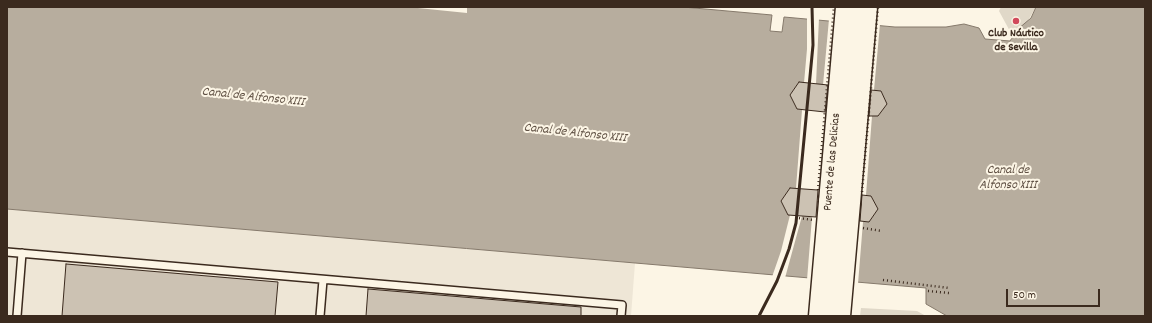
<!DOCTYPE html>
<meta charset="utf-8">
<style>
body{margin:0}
#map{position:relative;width:1152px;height:323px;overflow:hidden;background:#fcf5e5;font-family:Dekko,sans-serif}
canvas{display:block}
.frame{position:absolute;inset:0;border:8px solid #3b2a1e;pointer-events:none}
.scale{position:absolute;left:1006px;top:289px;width:94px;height:18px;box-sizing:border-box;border:2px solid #3b2a1e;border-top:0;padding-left:5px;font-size:12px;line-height:14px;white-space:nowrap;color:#3b2a1e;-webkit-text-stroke:3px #fcf5e5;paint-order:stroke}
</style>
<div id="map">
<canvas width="1152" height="323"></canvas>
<div class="frame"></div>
<div class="scale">50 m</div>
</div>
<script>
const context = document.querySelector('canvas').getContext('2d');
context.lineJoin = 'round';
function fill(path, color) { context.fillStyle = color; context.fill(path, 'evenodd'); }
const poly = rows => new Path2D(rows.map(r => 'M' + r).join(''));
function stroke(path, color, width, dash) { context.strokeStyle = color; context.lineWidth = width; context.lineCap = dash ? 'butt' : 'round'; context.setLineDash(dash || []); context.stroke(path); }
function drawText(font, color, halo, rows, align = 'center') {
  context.font = font + ' Dekko,sans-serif'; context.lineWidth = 4; context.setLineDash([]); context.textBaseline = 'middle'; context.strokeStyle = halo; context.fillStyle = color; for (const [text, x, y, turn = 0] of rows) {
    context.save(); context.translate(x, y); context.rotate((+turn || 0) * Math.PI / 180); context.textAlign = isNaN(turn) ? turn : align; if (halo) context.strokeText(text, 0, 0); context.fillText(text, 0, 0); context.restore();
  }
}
fill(poly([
 [7,209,635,263,631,316,7,316]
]), '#eee6d6');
fill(poly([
 [1001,7,1036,7,1026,24,1012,35,999,11],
 [861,308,917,311,926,316,860,316]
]), '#e0d8c8');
const water = poly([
 [7,7,683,7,772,15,770,31,782,32,784,17,895,27,946,27,964,24,979,28,985,39,1010,41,1012,38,1011,35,1031,18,1036,7,1145,7,1145,316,947,316,926,304,926,288,7,209,7,7]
]);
fill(water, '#b7ad9e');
stroke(water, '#85796b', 1);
fill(poly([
 [408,7,467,7,467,13],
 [807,17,819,18,816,84,823,85,829,19,880,24,874,90,881,91,887,104,878,116,872,116,866,195,871,196,878,209,869,222,863,222,858,284,807,280,812,217,802,216,785,278,772,277,781,251,790,215,788,215,781,201,790,188,796,188,802,110,797,109,790,95,799,82,804,83,807,49]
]), '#fcf5e5');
const building = poly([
 [799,82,828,85,825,112,797,109,790,95,799,82],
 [871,90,881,91,887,104,878,116,869,116,871,90],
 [790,188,818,190,816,217,788,215,781,201,790,188],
 [862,195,871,196,878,209,869,222,860,221,862,195],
 [66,264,278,282,275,316,62,316,66,264],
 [368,289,581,307,581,316,366,316,368,289]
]);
fill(building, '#ccc2b3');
stroke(building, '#3b2a1e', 1);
const lane = poly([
 [7,252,622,305,621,316],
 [17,316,22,253],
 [320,316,323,280]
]);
const primary = poly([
 [830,202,847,7],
 [849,203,866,7]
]);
stroke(lane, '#3b2a1e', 10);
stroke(primary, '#3b2a1e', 25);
stroke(poly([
 [799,218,813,220],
 [863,228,882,231],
 [883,280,949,288],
 [928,291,949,293]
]), '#3b2a1e', 2.5, [1, 3]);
stroke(lane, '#fcf5e5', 7);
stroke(primary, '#fcf5e5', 22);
stroke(poly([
 [759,316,777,281,789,249,796,223,813,45,812,7]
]), '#3b2a1e', 3);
const primaryBridge = poly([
 [820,316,830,202],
 [839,316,849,203]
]);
stroke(primaryBridge, '#3b2a1e', 25, []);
stroke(poly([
 [818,190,834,7],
 [862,192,878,7]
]), '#3b2a1e', 2.5, [1, 3]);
stroke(primaryBridge, '#fcf5e5', 22);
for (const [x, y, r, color] of [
 [1016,21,4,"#d1495b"]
]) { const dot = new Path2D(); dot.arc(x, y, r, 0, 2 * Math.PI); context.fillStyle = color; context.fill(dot); stroke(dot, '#fcf5e5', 1.5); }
drawText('bold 12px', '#3b2a1e', '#fcf5e5', [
 ["Club Náutico",1016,34],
 ["de Sevilla",1016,48]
]);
drawText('12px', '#3b2a1e', '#fcf5e5', [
 ["Puente de las Delicias",833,162,-85]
]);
drawText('italic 13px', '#605144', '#fcf5e5', [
 ["Canal de Alfonso XIII",253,98,6],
 ["Canal de Alfonso XIII",575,134,6],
 ["Canal de",1008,171],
 ["Alfonso XIII",1008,186]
]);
</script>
